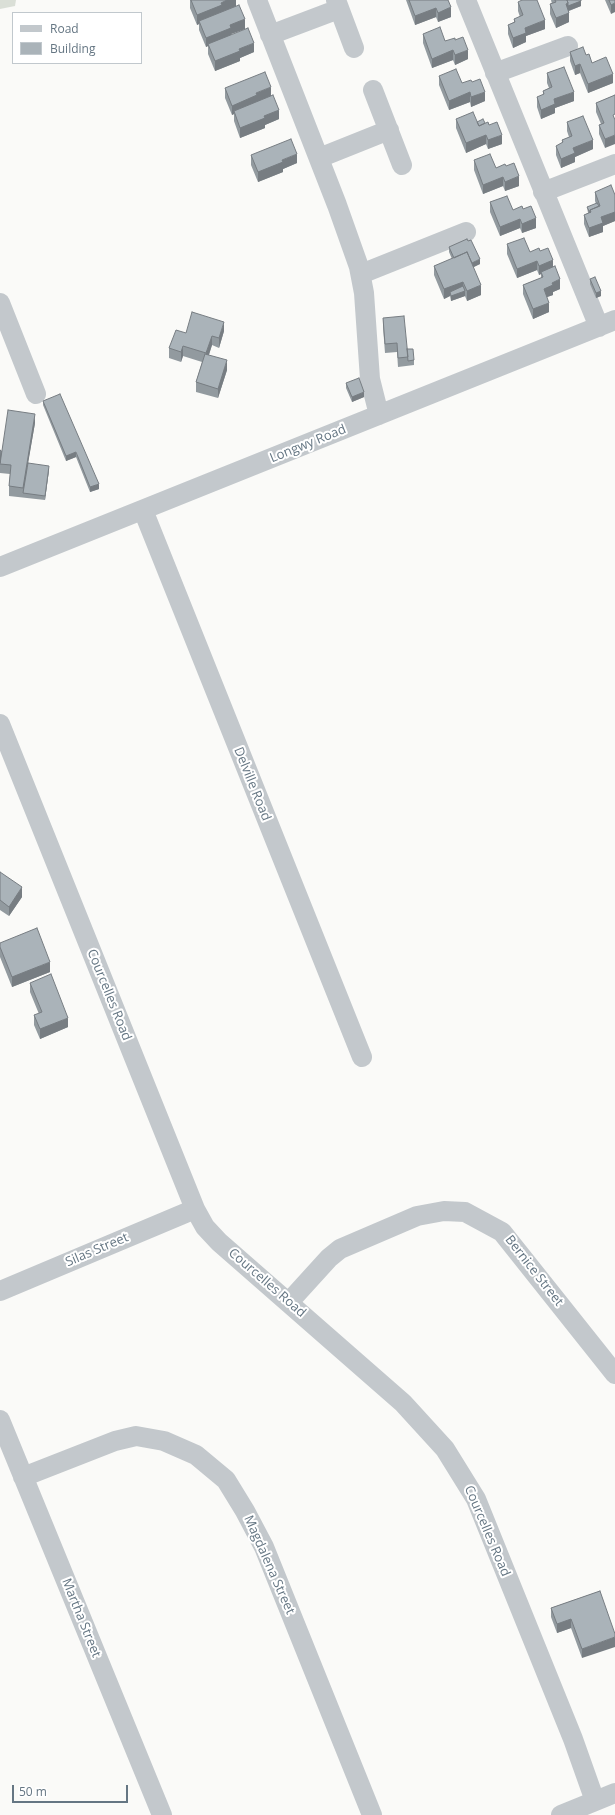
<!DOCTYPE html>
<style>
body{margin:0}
#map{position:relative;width:615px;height:1815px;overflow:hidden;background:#fafaf8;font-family:"Open Sans",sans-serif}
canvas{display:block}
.legend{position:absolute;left:12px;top:12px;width:130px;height:52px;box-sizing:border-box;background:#fff;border:1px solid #c1c8cd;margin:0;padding:5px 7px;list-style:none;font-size:12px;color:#657683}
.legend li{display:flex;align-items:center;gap:8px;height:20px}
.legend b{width:20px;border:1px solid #c1c8cd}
.scale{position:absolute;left:12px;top:1785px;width:116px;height:18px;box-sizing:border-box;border:2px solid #657683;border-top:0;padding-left:5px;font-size:12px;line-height:14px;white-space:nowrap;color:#657683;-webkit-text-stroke:3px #fff;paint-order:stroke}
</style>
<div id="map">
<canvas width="615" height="1815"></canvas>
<ul class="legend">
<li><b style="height:5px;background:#c3c8cc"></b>Road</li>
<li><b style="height:11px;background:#aab3b9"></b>Building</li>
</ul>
<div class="scale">50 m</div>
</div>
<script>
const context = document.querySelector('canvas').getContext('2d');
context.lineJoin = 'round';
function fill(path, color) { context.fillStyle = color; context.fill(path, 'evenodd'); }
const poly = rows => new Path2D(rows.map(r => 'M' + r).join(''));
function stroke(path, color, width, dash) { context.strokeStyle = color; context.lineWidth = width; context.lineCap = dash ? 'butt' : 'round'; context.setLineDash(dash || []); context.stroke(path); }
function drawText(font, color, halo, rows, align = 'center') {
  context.font = font + ' "Open Sans",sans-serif'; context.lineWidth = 4; context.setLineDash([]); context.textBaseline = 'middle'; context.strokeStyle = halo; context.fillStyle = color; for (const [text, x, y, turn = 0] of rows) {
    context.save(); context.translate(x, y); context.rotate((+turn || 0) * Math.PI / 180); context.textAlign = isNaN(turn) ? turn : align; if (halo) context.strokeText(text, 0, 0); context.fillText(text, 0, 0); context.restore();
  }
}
fill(poly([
 [0,0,16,0,15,6,0,9]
]), '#dadfd7');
stroke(poly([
 [257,0,337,205,359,267,364,293,370,379,379,415],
 [336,0,354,48],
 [466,0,599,327],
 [270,35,339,9],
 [495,73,568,46],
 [373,90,402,165],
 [319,158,389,130],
 [543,192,615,164],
 [361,274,466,232],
 [0,303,36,394],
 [143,510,362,1057],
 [0,567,615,320],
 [0,724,195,1209,205,1227,219,1242,403,1403,445,1449,476,1499,573,1739,595,1801],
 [0,1291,195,1209],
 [289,1302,329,1258,340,1249,417,1216,444,1211,465,1212,502,1232,615,1374],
 [0,1420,162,1815],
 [23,1477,115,1441,136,1436,164,1441,196,1455,226,1480,245,1511,264,1547,372,1815],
 [561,1815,615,1793]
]), '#c3c8cc', 20);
fill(poly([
 [190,0,236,0,236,6,245,29,231,34,231,35,254,52,240,58,240,61,215,71,208,54,208,46,206,47,199,30,199,24,197,25,190,8],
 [406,0,448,0,451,17,438,22,436,17,415,25],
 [551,0,581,0,581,6,569,11,569,22,556,28,550,14,550,4,552,4],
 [605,0,615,0,611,14],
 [518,2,545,29,526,36,526,42,513,48,508,34,508,25,514,22,514,19,520,17,518,11],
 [423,34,445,41,455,40,468,59,455,65,453,60,432,68,423,43],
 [570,52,586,55,592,63,613,83,588,93,580,73,575,75,570,61],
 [547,73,574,101,555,108,555,113,541,119,537,107,537,97,543,95,543,91,549,88,547,83],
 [439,76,462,83,485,101,471,107,470,102,449,110,439,85],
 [225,88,271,96,279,119,265,125,265,128,240,138,234,121,234,114,232,115,225,98],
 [615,95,605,148,599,134,599,125,601,124,596,112,596,103],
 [456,119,477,122,489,125,502,144,488,149,486,144,466,153,456,128],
 [567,122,593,149,575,157,575,162,561,168,556,155,556,146,562,143,562,140,569,137,567,131],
 [251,155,297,163,283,169,283,172,258,182,251,165],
 [474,160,496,168,506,166,519,186,505,191,503,186,483,194,474,170],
 [595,192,615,195,615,221,603,226,603,232,589,237,584,224,584,215,588,213,587,207,596,204,595,201],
 [490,202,513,210,523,209,536,228,522,233,520,228,500,236,490,212],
 [507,244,530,252,540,251,553,267,560,289,553,292,553,295,547,297,549,312,533,319,523,294,523,285,541,278,541,274,539,275,537,270,517,278,507,254],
 [449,247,480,264,473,267,481,295,467,301,465,296,451,301,450,296,444,299,434,275,434,266,452,259,449,252],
 [590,279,601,296,596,298,590,284],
 [383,318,407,349,414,360,414,365,398,367,397,352,385,353,383,327],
 [224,331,219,348,212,345,209,355,227,370,218,398,196,392,196,382,202,362,183,356,181,362,169,358,169,348,186,333],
 [346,383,364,397,352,402,346,388],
 [43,401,99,489,90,492,76,457,66,461,43,405],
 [35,423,27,468,49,470,45,500,9,496,9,486,10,474,0,473,0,450,1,451],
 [0,872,22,897,9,916,0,910],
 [0,943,50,972,12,987,0,957],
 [30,983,68,1027,40,1039,34,1025,34,1015,39,1014,30,992],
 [600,1591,582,1658,571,1628,557,1633,551,1617,551,1608]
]), '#929a9f');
fill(poly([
 [227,0,236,0,236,6,199,21,199,24,197,25,197,15],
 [581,1,581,6,568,11,566,4,568,3],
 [615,3,615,12,611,14,611,5],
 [451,7,451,17,438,22,438,13],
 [436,8,436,17,415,25,415,16],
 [569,13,569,22,556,28,556,18],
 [245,19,245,29,231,34,231,37,208,44,208,46,206,47,206,38,230,25],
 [545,20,545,29,526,36,526,42,513,48,513,38,525,28],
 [254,43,254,52,240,58,240,61,215,71,215,61,239,49],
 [453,50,453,60,432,68,432,59],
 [468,50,468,59,455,65,455,55],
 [580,64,580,73,575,75,575,66],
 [613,74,613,83,588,93,588,84],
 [271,87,271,96,234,111,234,114,232,115,232,106,256,93],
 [470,92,470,102,449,110,449,101],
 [485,92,485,101,471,107,471,97],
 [574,92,574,101,555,108,555,113,541,119,541,110,554,99],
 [279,110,279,119,265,125,265,128,240,138,240,128,264,116],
 [486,135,486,144,466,153,466,143],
 [502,135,502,144,488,149,488,140],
 [615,135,615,144,605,148,605,139],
 [593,140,593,149,575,157,575,162,561,168,561,159,573,148],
 [297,154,297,163,283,169,283,172,258,182,258,172,282,160],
 [519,176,519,186,505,191,505,182],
 [503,177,503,186,483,194,483,185],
 [615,212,615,221,603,226,603,232,589,237,589,228,601,217],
 [536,218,536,228,522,233,522,224],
 [520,219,520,228,500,236,500,227],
 [480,259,480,264,472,268,472,263],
 [553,260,553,270,541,272,541,274,539,275,539,266],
 [537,261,537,270,517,278,517,269],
 [560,279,560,289,553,292,553,295,544,298,544,289,552,283],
 [463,282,463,291,450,292,450,296,444,299,444,289],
 [481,285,481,295,467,301,467,291],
 [465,291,465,296,451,301,451,296],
 [601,291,601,296,596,298,596,293],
 [549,303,549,312,533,319,533,309],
 [224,322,224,331,219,348,219,338],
 [212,336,212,345,206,363,206,353],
 [183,346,183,356,181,362,181,352],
 [227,360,227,370,218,398,218,389],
 [364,392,364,397,352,402,352,397],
 [35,414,35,423,23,493,23,488],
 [76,452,76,457,66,461,66,456],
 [49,466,49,470,45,500,45,496],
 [99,484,99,489,90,492,90,487],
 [22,887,22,897,9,916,9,907],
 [50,962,50,972,12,987,12,977],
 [68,1018,68,1027,40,1039,40,1029],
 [571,1619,571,1628,557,1633,557,1624],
 [615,1637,615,1647,582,1658,582,1649]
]), '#777d82');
const building = poly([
 [191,0,227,0,221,3,222,5,197,15,191,0],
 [409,0,448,0,451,7,438,13,436,8,415,16,409,0],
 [522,0,537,0,545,20,525,28,526,33,513,38,508,25,515,22,514,19,523,15,518,2,522,0],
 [555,0,567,0,568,3,566,4,569,13,556,18,550,4,556,2,555,0],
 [567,0,581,0,581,1,568,6,568,3,567,0],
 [609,0,615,0,615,3,611,5,609,0],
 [239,5,245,19,230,25,231,28,206,38,199,21,239,5],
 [440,27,445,41,455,38,455,40,463,37,468,50,455,55,453,50,432,59,423,34,440,27],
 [248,28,254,43,239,49,240,51,215,61,208,44,248,28],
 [583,47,586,55,589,54,592,63,606,57,613,74,588,84,580,64,575,66,570,52,583,47],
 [564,67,574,92,554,99,555,104,541,110,537,97,544,94,543,91,552,87,547,73,564,67],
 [456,69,462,83,471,80,472,82,480,79,485,92,471,97,470,92,449,101,439,76,456,69],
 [265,72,271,87,256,93,257,95,232,106,225,88,265,72],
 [273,95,279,110,264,116,265,118,240,128,234,111,273,95],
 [615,95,615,114,613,115,615,120,615,135,605,139,599,125,604,123,596,103,615,95],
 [473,112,479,126,488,122,489,125,497,122,502,135,488,140,486,135,466,143,456,119,473,112],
 [583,116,593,140,573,148,575,153,561,159,556,146,563,142,562,140,572,136,567,122,583,116],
 [483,119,485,123,479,126,477,122,483,119],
 [291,139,297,154,282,160,283,162,258,172,251,155,291,139],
 [490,154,496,168,505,164,506,166,514,163,519,176,505,182,503,177,483,185,474,160,490,154],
 [611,185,615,195,615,212,601,217,603,223,589,228,584,215,591,212,590,210,600,206,595,192,611,185],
 [507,196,513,210,522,206,523,209,531,206,536,218,522,224,520,219,500,227,490,202,507,196],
 [597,203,599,206,590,210,590,213,587,207,597,203],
 [524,238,530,252,539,248,540,251,548,248,553,260,539,266,537,261,517,269,507,244,524,238],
 [467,239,468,241,471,240,480,259,472,263,467,252,454,258,449,247,467,239],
 [467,252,481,285,467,291,463,282,444,289,434,266,467,252],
 [555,266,560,279,552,283,553,285,544,289,549,303,533,309,523,285,543,277,541,272,555,266],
 [595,277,601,291,596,293,590,279,595,277],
 [463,286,465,291,451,296,450,292,463,286],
 [192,312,224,322,219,338,212,336,206,353,183,346,181,352,169,348,176,330,186,333,192,312],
 [404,316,408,357,398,358,397,343,385,344,383,318,404,316],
 [407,349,413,349,414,360,408,361,407,349],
 [205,354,227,360,218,389,196,382,205,354],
 [359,378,364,392,352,397,346,383,359,378],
 [60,394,99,484,90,487,76,452,66,456,43,401,60,394],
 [8,410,35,414,23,488,9,486,11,465,0,464,8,410],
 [0,450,1,451,0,463,0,450],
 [28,463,49,466,45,496,23,493,28,463],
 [0,872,22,887,9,907,0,900,0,872],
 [37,928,50,962,12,977,0,947,0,943,37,928],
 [51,974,68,1018,40,1029,34,1015,42,1012,30,983,51,974],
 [600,1591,615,1634,615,1637,582,1649,571,1619,557,1624,551,1608,600,1591]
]);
fill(building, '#aab3b9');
stroke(building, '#777d82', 1);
drawText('13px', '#657683', '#fff', [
 ["Longwy Road",308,444,-22],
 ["Delville Road",252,784,68],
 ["Courcelles Road",109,995,68],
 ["Silas Street",97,1250,-23],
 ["Bernice Street",534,1271,52],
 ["Courcelles Road",267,1283,41],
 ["Courcelles Road",487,1531,67],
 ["Magdalena Street",269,1565,66],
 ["Martha Street",81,1618,68]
]);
</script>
